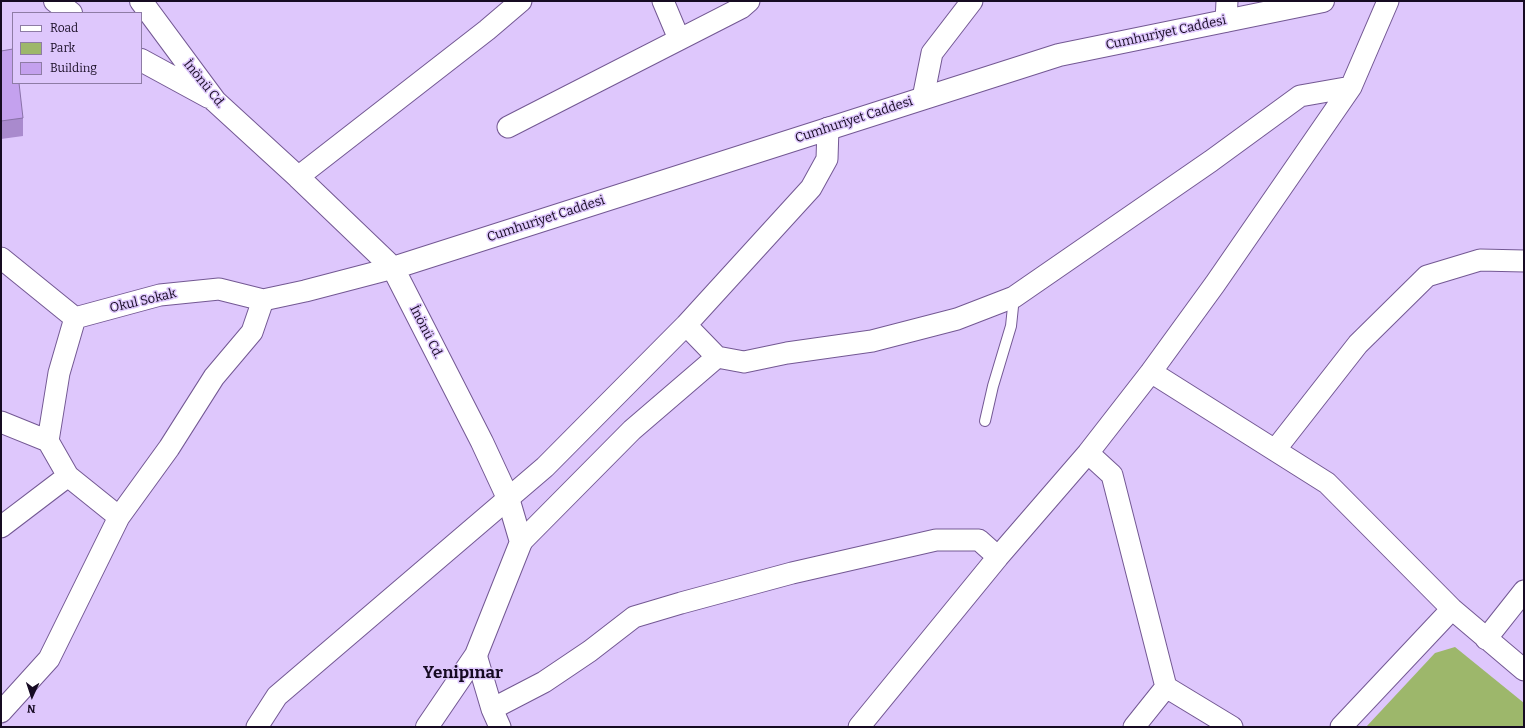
<!DOCTYPE html>
<meta charset="utf-8">
<style>
body{margin:0}
#map{position:relative;width:1525px;height:728px;overflow:hidden;background:#dec7fc;font-family:Bitter,serif}
canvas{display:block}
.frame{position:absolute;inset:0;border:2px solid #160b22;pointer-events:none}
.legend{position:absolute;left:12px;top:12px;width:130px;height:72px;box-sizing:border-box;background:#dec7fc;border:1px solid #8e7ca5;margin:0;padding:5px 7px;list-style:none;font-size:12px;color:#160b22}
.legend li{display:flex;align-items:center;gap:8px;height:20px}
.legend b{width:20px;border:1px solid #8e7ca5}
.north{position:absolute;left:12px;top:676px;width:40px;height:40px;-webkit-text-stroke:3px #dec7fc;paint-order:stroke;rotate:183deg;font-size:11px;font-weight:700;line-height:16px;text-align:center;color:#160b22}
.north::after{content:'';display:block;margin:auto;width:14px;height:18px;background:#160b22;clip-path:polygon(50% 0,100% 100%,50% 72%,0 100%)}
</style>
<div id="map">
<canvas width="1525" height="728"></canvas>
<div class="frame"></div>
<ul class="legend">
<li><b style="height:5px;background:#fff"></b>Road</li>
<li><b style="height:11px;background:#9db76b"></b>Park</li>
<li><b style="height:11px;background:#c4a1ee"></b>Building</li>
</ul>
<div class="north">N</div>
</div>
<script>
const context = document.querySelector('canvas').getContext('2d');
context.lineJoin = 'round';
function fill(path, color) { context.fillStyle = color; context.fill(path, 'evenodd'); }
const poly = rows => new Path2D(rows.map(r => 'M' + r).join(''));
function stroke(path, color, width, dash) { context.strokeStyle = color; context.lineWidth = width; context.lineCap = dash ? 'butt' : 'round'; context.setLineDash(dash || []); context.stroke(path); }
function drawText(font, color, halo, rows, align = 'center') {
  context.font = font + ' Bitter,serif'; context.lineWidth = 3; context.setLineDash([]); context.textBaseline = 'middle'; context.strokeStyle = halo; context.fillStyle = color; for (const [text, x, y, turn = 0] of rows) {
    context.save(); context.translate(x, y); context.rotate((+turn || 0) * Math.PI / 180); context.textAlign = isNaN(turn) ? turn : align; if (halo) context.strokeText(text, 0, 0); context.fillText(text, 0, 0); context.restore();
  }
}
fill(poly([
 [1455,647,1524,703,1524,727,1366,727,1435,653]
]), '#9db76b');
const lane = poly([
 [985,421,993,386,1011,326,1014,297]
]);
const street = poly([
 [663,1,679,39],
 [1226,21,1227,1],
 [923,98,932,53,972,1],
 [508,127,741,8,749,1],
 [298,177,487,30,521,1],
 [1,258,75,318,160,295,219,289,263,300,305,291,393,268],
 [686,325,717,357,744,362,787,353,872,341,957,319,1014,297,1211,161,1300,96,1351,87],
 [1151,372,1327,483,1452,609,1524,670],
 [1,422,48,441,59,373,75,318],
 [48,441,68,476,119,517],
 [1275,450,1358,344,1427,276,1480,260,1524,261],
 [1088,453,1112,475,1166,687],
 [1,527,68,476],
 [521,542,632,430,717,357],
 [1486,639,1524,591],
 [476,655,492,709,500,727],
 [492,709,544,682,590,651,634,617,681,603,792,573,936,540,979,540,998,557],
 [1,712,49,659,119,517,169,448,214,377,252,332,263,300],
 [257,727,277,696,545,467,686,325,811,188,827,159,828,128],
 [859,727,998,557,1088,453,1151,372,1215,284,1351,87,1388,1],
 [1134,727,1166,687,1232,727],
 [1341,727,1452,609]
]);
const secondary = poly([
 [55,1,71,13],
 [141,1,215,101,298,177,393,268,482,442,508,498,521,542,476,655,427,727],
 [141,60,209,97],
 [393,268,1059,55,1323,1]
]);
stroke(lane, '#735893', 12);
stroke(street, '#735893', 23);
stroke(secondary, '#735893', 24);
stroke(lane, '#fff', 10);
stroke(street, '#fff', 21);
stroke(secondary, '#fff', 22);
fill(poly([
 [1,51,23,118,23,136,1,139]
]), '#a98acd');
const building = poly([
 [13,49,13,83,19,83,23,118,1,121,1,51,13,49]
]);
fill(building, '#c4a1ee');
stroke(building, '#8971a7', 1);
drawText('13px', '#160b22', '#dec7fc', [
 ["Cumhuriyet Caddesi",1166,33,-12],
 ["İnönü Cd.",204,84,51],
 ["Cumhuriyet Caddesi",854,120,-18],
 ["Cumhuriyet Caddesi",546,219,-18],
 ["Okul Sokak",143,301,-13],
 ["İnönü Cd.",426,332,63]
]);
drawText('bold 17px', '#160b22', '#dec7fc', [
 ["Yenipınar",463,673]
]);
</script>
